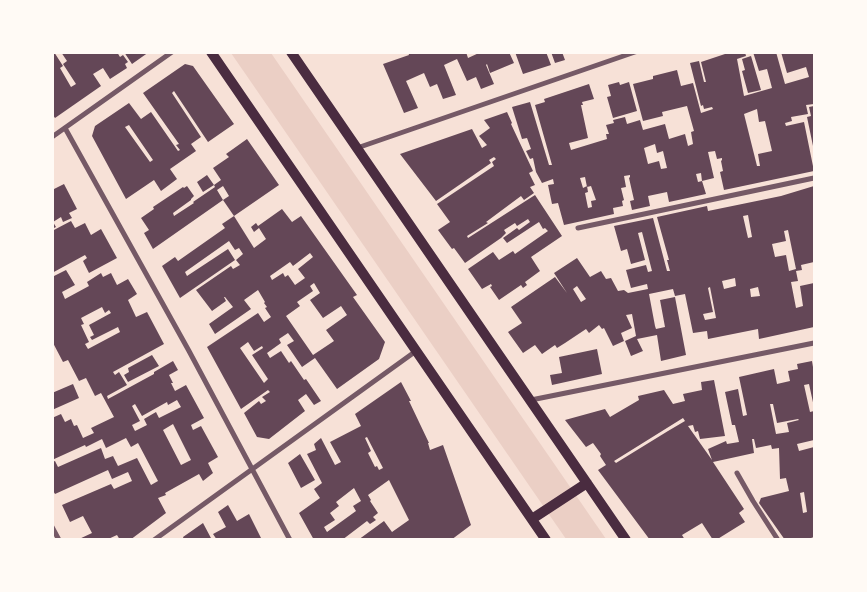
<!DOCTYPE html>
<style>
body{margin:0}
#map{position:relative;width:867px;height:592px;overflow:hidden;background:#f7e1d7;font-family:"Varela Round",sans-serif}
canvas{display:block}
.frame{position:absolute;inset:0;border:54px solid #fffaf5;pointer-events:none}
</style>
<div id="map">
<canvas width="867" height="592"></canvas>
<div class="frame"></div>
</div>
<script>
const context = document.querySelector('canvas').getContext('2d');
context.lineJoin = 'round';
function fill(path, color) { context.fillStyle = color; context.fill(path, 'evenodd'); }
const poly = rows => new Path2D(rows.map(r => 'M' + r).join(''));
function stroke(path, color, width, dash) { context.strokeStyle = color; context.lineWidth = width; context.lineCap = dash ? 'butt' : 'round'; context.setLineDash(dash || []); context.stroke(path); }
fill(poly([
 [231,53,271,53,606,539,566,539]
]), '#ebcfc5');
fill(poly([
 [52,52,54,52,63,66,60,68,71,87,76,84,63,64,67,61,61,52,117,52,120,57,123,55,128,62,125,64,127,68,110,79,103,68,93,74,101,86,55,118,52,114],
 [124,52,149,52,132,64],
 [408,52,466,52,468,58,481,52,509,52,514,63,490,73,487,64,486,65,494,84,481,89,476,77,467,81,457,59,444,65,456,95,443,99,437,84,430,87,424,73,406,81,418,108,404,113,383,64,409,55],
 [515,52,546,52,551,65,523,74],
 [551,52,562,52,565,60,555,63],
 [724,52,745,52,746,56,737,59,744,96,772,88,767,69,759,71,753,52,776,52,785,84,809,77,806,67,787,73,781,52,814,52,814,104,806,105,808,114,791,117,792,121,785,123,786,126,804,122,814,171,724,190,720,172,723,171,721,161,722,160,722,158,717,159,715,151,708,152,714,178,702,181,701,173,696,174,698,182,702,181,706,194,669,202,667,192,648,196,650,206,632,210,630,201,634,200,629,178,630,177,630,175,624,176,626,187,621,188,624,200,622,201,623,206,613,208,614,214,564,225,558,203,552,204,548,185,554,184,553,179,542,183,536,172,533,158,530,159,526,151,531,149,527,138,522,139,512,107,530,102,549,165,552,165,535,105,545,102,544,99,589,84,594,99,582,102,583,105,581,105,588,138,569,143,571,150,607,139,606,134,609,134,606,125,614,123,613,120,625,117,627,124,640,120,643,130,665,124,669,139,685,134,688,146,693,144,691,132,694,131,687,106,662,112,663,116,643,121,633,84,653,79,653,76,677,70,681,86,693,83,701,113,713,109,712,107,704,109,703,105,701,106,690,63,699,61,704,82,706,82,701,62,725,54],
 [757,109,759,122,765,121,772,151,758,154,760,166,757,166,744,114],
 [655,144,657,153,663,151,667,168,661,169,659,161,648,164,644,148],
 [585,177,587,187,591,186,596,200,591,201,592,207,588,208,585,193,588,192,587,186,583,188,580,178],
 [751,56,761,90,748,93,742,71,745,70,742,59],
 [185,64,193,66,234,124,208,142,174,91,172,93,201,137,191,144,196,151,170,169,177,179,161,191,154,180,126,199,92,136,95,126,129,103,141,119,151,112,178,151,180,150,176,145,179,144,143,93],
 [129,125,153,160,150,162,125,127],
 [619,82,620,85,629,82,637,111,613,118,607,97,611,96,608,85],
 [814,106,814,146,813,146,807,117,811,116,809,107],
 [507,112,512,123,511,124,533,171,529,173,535,185,530,187,534,193,524,200,521,196,486,222,488,223,467,236,468,238,535,195,562,236,531,257,540,271,525,282,527,285,523,288,521,285,499,300,490,287,492,286,491,284,482,289,468,269,493,252,499,260,513,251,515,254,548,231,545,228,543,229,539,222,507,243,503,238,517,228,519,230,530,222,528,219,517,226,515,223,504,230,506,233,501,238,465,263,454,248,452,249,438,230,450,222,437,204,494,166,492,162,496,159,494,157,489,160,491,163,436,201,400,154,472,129,482,148,487,145,479,136,490,128,484,120],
 [247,139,279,185,234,216,254,248,266,239,259,228,254,232,251,227,256,223,258,226,282,209,292,222,301,216,357,295,353,297,385,342,379,359,337,389,315,358,302,367,287,345,294,341,288,333,279,339,281,343,267,353,270,358,281,351,289,363,291,361,304,380,306,379,321,401,314,405,306,394,298,400,305,411,269,439,257,437,244,413,259,401,261,404,266,401,262,397,270,392,268,390,241,409,207,347,258,313,264,322,271,317,265,308,267,307,264,303,265,302,258,290,244,300,251,309,215,334,209,324,233,307,225,297,224,297,226,301,212,311,196,290,231,266,233,269,240,265,236,260,243,254,239,248,235,250,229,241,185,272,187,276,228,249,235,260,180,298,162,266,175,257,178,261,225,228,222,224,234,216,223,200,229,196,223,186,217,190,223,200,153,249,144,233,149,230,141,218,154,209,153,207,183,187,184,188,187,186,194,196,191,199,191,200,173,213,174,216,194,203,193,202,215,187,214,185,203,192,197,182,207,175,214,185,221,180,213,168,229,157,226,154],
 [310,253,313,257,298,269,305,278,295,285,288,275,285,277,283,273,272,280,270,276,290,262,293,266],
 [314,283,320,293,310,300,323,318,341,306,347,315,326,330,334,341,313,355,286,316,300,306,297,302,313,291,310,286],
 [248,342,254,351,262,346,263,348,252,355,268,379,264,383,240,348],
 [64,184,77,209,69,213,72,218,63,222,61,217,53,222,56,227,52,229,52,190],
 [814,186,814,262,801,265,802,270,796,271,798,281,791,282,796,308,803,306,800,286,814,283,814,327,759,339,758,329,708,339,707,331,693,333,685,294,675,296,673,289,649,294,655,326,656,329,665,327,660,300,675,297,686,355,661,361,657,335,637,339,643,351,631,356,625,341,636,336,632,314,626,315,632,328,621,333,624,341,613,346,604,328,602,329,599,325,589,333,586,329,565,343,557,348,555,345,542,354,535,345,523,353,508,332,522,323,511,307,555,277,567,293,554,273,577,258,590,277,601,271,606,279,611,278,618,291,624,290,628,293,648,289,647,284,631,288,626,270,646,265,648,272,652,271,642,232,638,233,645,260,631,264,627,249,621,251,614,226,653,218,667,271,670,271,667,260,669,260,657,217,707,206,708,211,781,196],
 [748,215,752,237,748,238,743,216],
 [788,230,796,269,789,271,786,255,775,257,772,244,786,241,784,231],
 [735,278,736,286,724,289,722,281],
 [577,286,586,299,581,302,573,289],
 [710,287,716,318,705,320,703,314,713,312,708,288],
 [758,287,760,296,751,297,750,289],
 [71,221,75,228,85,223,91,235,101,229,117,258,89,273,83,261,87,258,85,255,52,273,52,231],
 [66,270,75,285,62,292,65,299,89,286,87,282,101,273,103,277,111,273,117,285,128,279,137,294,128,300,136,317,147,312,164,344,113,372,115,375,119,372,127,385,107,396,108,399,154,374,154,372,173,361,178,370,169,375,173,383,171,383,175,391,186,385,204,418,191,425,193,430,201,426,218,457,208,463,213,473,203,481,199,474,165,493,166,495,158,498,166,513,130,540,120,540,117,535,106,540,77,540,92,533,83,516,70,522,62,505,111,484,114,489,132,481,128,472,112,479,108,470,55,494,52,489,52,462,55,461,58,467,101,448,105,459,113,456,118,466,137,458,151,485,158,481,138,443,131,447,126,438,106,448,102,439,86,447,85,445,52,460,52,418,61,414,65,422,71,419,74,426,77,425,83,438,94,433,91,428,114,417,101,393,95,396,86,378,79,381,68,360,63,362,52,341,52,277],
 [102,307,105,313,109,310,111,313,89,325,94,335,90,337,92,340,118,327,120,332,88,349,85,344,89,342,81,325,84,324,81,318],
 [177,400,181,407,159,418,156,412,144,419,147,425,135,431,132,425,140,421,132,406,135,404,142,416,167,402,168,405],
 [173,424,191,460,181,465,163,430],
 [597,349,602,374,552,385,550,375,562,373,559,357],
 [152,355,159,366,128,382,124,375,129,372,128,368],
 [812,361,814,373,814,407,809,384,804,385,810,412,814,411,814,440,797,444,799,451,814,447,814,537,805,540,785,540,759,503,761,498,789,491,786,478,780,479,779,448,772,449,771,445,756,448,754,439,752,439,754,453,713,462,744,509,739,513,745,522,716,540,713,540,702,523,682,535,685,540,650,540,598,470,606,465,600,456,601,454,593,443,586,447,565,420,605,409,610,417,639,400,638,396,664,390,673,404,685,401,683,394,702,390,701,382,714,380,725,436,700,439,698,431,695,432,693,425,688,426,712,460,708,449,726,441,727,444,739,442,735,425,732,425,725,392,738,389,743,416,747,415,739,377,774,369,777,384,790,381,788,371,798,369,797,364],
 [770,404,773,404,777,423,798,419,799,420,787,423,789,432,776,434],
 [683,418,685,421,668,431,616,463,614,461],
 [804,492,807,512,803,513,800,493],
 [401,382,411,401,409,401,429,443,428,443,430,450,443,445,471,525,451,540,400,540,399,538,397,540,358,540,384,521,392,532,409,520,389,480,368,495,371,500,370,501,378,513,373,517,376,520,370,524,367,521,342,540,314,540,299,513,320,498,314,489,322,483,307,454,316,450,314,444,321,438,335,465,341,462,330,442,361,426,355,414],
 [367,437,383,468,379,470,377,466,375,467,368,453,371,451,365,438],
 [354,488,361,501,353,506,356,511,327,532,324,527,335,520,330,513,339,506,336,502],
 [73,384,79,398,52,410,52,393],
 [300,454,315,480,301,488,288,463],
 [228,505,237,521,249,514,262,540,217,540,213,534,226,527,218,512],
 [203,523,212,540,184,540,183,537]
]), '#644757');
stroke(poly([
 [65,128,189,351,290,540],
 [52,137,172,52],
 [357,148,635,52],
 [578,228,814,178],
 [531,400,814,343],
 [737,473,753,501,778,540],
 [52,527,59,540],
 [154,540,416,351]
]), '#755966', 5);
stroke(poly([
 [211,52,546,540],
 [291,52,626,540],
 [532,519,587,483]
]), '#4a2c40', 10);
</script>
